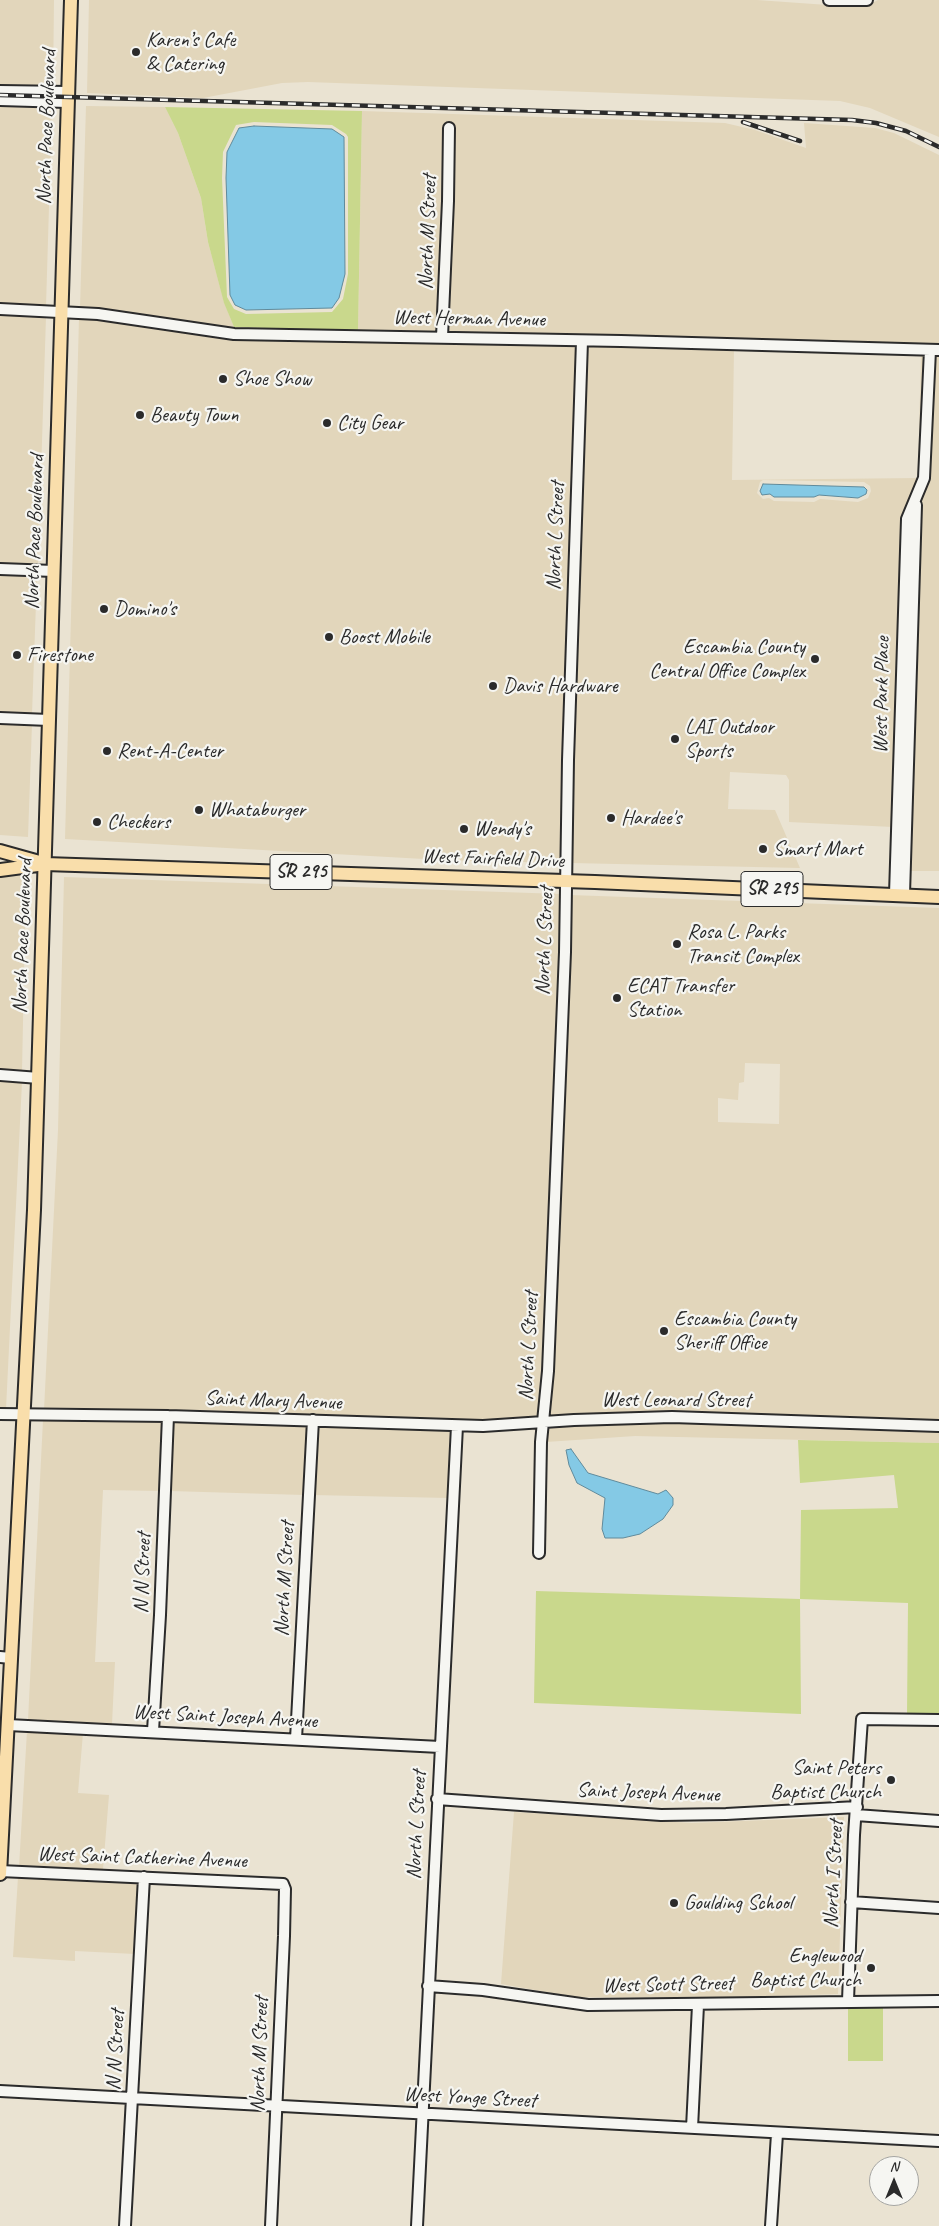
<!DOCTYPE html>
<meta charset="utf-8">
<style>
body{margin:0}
#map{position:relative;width:939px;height:2226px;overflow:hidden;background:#eae3d2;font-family:Caveat,sans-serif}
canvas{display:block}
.north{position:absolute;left:869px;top:2156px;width:50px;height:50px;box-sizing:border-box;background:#f6f6f2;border:1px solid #a5a5a2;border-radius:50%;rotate:0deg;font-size:14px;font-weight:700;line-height:20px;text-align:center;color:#2b2b2b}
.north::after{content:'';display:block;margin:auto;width:18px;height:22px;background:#2b2b2b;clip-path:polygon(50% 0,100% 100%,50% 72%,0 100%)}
</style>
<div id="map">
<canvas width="939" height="2226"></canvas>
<div class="north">N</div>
</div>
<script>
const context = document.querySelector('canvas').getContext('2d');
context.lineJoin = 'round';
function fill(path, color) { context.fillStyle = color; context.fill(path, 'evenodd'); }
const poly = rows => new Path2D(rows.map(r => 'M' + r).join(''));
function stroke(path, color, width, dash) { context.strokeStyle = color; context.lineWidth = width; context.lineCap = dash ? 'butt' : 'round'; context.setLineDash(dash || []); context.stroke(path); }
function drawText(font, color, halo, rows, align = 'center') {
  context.font = font + ' Caveat,sans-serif'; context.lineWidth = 4.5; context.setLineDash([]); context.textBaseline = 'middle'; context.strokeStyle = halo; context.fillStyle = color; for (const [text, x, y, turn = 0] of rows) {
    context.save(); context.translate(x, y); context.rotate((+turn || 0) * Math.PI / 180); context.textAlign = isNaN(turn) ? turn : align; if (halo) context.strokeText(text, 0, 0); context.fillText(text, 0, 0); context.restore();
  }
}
fill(poly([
 [0,0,54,0,53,86,0,86],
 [89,0,757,0,856,7,866,6,878,0,939,0,939,137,870,108,840,101,308,82,282,83,203,98,87,93],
 [0,105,52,107,46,306,0,304],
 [86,106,165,107,178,133,201,198,208,242,224,302,234,327,352,331,234,329,109,310,80,308],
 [362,111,725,123,755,130,806,148,804,123,875,128,894,133,939,155,939,345,447,332,453,201,453,123,444,123,444,201,438,332,358,331],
 [0,314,46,317,38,565,0,564],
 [79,318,234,339,577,346,562,863,442,860,65,839],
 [586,346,734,349,732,480,918,478,921,354,925,355,919,477,902,519,893,827,789,822,789,780,786,775,730,772,728,809,775,810,800,868,571,863],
 [763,480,864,482,870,486,871,491,868,498,858,502,820,499,814,502,774,501,769,498,763,499,757,493,760,482],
 [934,355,939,355,939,871,910,871,921,501,928,478],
 [0,575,37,575,32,714,0,713],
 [0,724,32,724,28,837,0,835],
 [0,875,26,875,22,1071,0,1070],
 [64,877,561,894,540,1417,485,1421,164,1411,44,1410,58,1130],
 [570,895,939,908,939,1422,672,1412,549,1417],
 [745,1063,780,1064,779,1124,718,1122,718,1098,738,1100,739,1083,744,1082],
 [0,1081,22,1082,6,1409,0,1409],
 [43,1420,164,1422,161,1491,103,1490,95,1662,115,1662,112,1724,28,1720],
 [173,1422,308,1425,304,1495,170,1491],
 [672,1422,939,1432,939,1443,635,1436,546,1442,548,1427],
 [317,1426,452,1431,448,1498,313,1495],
 [27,1731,83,1733,78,1793,109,1795,103,1869,19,1867],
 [514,1812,692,1823,844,1817,838,1994,711,1998,574,1997,501,1984],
 [18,1877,140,1881,135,1954,75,1951,75,1961,13,1957]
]), '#e2d6bb');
fill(poly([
 [165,107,362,111,358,331,234,327,224,303,208,242,201,198,178,133],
 [254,122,332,125,346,134,348,137,348,274,343,299,332,312,246,314,234,309,227,297,222,178,223,152,236,125],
 [798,1440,939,1443,939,1715,907,1715,908,1603,800,1599,801,1714,534,1703,536,1591,800,1599,801,1510,898,1508,894,1475,800,1483],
 [848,2006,883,2006,883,2061,848,2061]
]), '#c9d88c');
const water = poly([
 [254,126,332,129,344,137,345,274,339,298,332,308,246,310,235,305,230,295,226,178,227,152,239,128,254,126],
 [763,484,864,487,867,490,866,494,858,498,819,495,814,497,774,497,770,494,762,495,760,491,763,484],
 [571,1449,588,1473,658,1494,666,1490,673,1498,673,1505,663,1519,640,1534,623,1538,605,1538,602,1529,605,1498,577,1483,569,1465,566,1450,571,1449]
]);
fill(water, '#84c9e5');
stroke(water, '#608a9b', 1);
const minor = poly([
 [829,0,867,0],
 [0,91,68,92],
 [0,100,67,102],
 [0,309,98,314,234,334,621,341,939,350],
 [442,337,448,201,449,128],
 [0,569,54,571],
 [0,718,49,720],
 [895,894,907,519,924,478,930,350],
 [904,894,916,505],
 [0,1075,39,1078],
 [0,1414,168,1416,483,1426,574,1420,672,1417,939,1426],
 [539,1553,541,1442,548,1371,565,952,568,760,582,341],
 [0,1657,11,1658],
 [8,1725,440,1747],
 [153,1731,160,1615,168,1416],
 [296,1739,313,1420],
 [437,1799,661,1815,726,1814,857,1807],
 [856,1815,939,1821],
 [0,1871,283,1884,285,1889,284,1936,271,2226],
 [851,1902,939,1908],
 [428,1986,483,1990,588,2005,939,2001],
 [848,2001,854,1835,862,1719,939,1720],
 [0,2091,939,2141],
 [692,2128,698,2005],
 [125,2226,144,1877],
 [417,2226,457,1426],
 [771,2226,777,2134]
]);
const major = poly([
 [0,851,43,863],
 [0,870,45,864,595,882,939,897],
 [0,1874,34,1210,71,0]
]);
stroke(minor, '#2b2b2b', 14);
stroke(major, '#2b2b2b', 16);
stroke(minor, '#f6f6f2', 10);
stroke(major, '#f9deab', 12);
const rail = poly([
 [0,95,852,120,876,123,906,131,939,147],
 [743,122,800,141]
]);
stroke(rail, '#2b2b2b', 4.5);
stroke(rail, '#f6f6f2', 2.5, [8]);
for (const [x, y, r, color] of [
 [136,52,5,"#2b2b2b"],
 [223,379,5,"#2b2b2b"],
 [140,415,5,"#2b2b2b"],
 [327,423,5,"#2b2b2b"],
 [104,609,5,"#2b2b2b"],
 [329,637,5,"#2b2b2b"],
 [17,655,5,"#2b2b2b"],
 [815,659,5,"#2b2b2b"],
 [493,686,5,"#2b2b2b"],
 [675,739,5,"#2b2b2b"],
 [107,751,5,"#2b2b2b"],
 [199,810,5,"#2b2b2b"],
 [611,818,5,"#2b2b2b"],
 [97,822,5,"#2b2b2b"],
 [464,829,5,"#2b2b2b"],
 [763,849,5,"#2b2b2b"],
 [677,944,5,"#2b2b2b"],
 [617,998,5,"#2b2b2b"],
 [664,1331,5,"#2b2b2b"],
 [891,1780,5,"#2b2b2b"],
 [674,1903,5,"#2b2b2b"],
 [871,1968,5,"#2b2b2b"]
]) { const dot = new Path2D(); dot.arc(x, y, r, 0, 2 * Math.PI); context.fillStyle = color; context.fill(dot); stroke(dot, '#f6f6f2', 2); }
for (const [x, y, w] of [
 [301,872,62],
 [772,889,62]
]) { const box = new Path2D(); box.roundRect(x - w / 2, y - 17.5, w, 35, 4); context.fillStyle = '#f6f6f2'; context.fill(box); stroke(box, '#2b2b2b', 1); }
drawText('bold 20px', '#2b2b2b', null, [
 ["SR 295",301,872],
 ["SR 295",772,889]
]);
drawText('21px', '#2b2b2b', '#f6f6f2', [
 ["Karen’s Cafe",146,40],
 ["& Catering",146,64],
 ["Shoe Show",233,379],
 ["Beauty Town",150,415],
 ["City Gear",337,423],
 ["Domino's",114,609],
 ["Boost Mobile",339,637],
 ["Escambia County",805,647,"right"],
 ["Central Office Complex",805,671,"right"],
 ["Firestone",27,655],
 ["Davis Hardware",503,686],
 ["LAI Outdoor",685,727],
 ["Sports",685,751],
 ["Rent-A-Center",117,751],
 ["Whataburger",209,810],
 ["Hardee's",621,818],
 ["Checkers",107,822],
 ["Wendy's",474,829],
 ["Smart Mart",773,849],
 ["Rosa L. Parks",687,932],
 ["Transit Complex",687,956],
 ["ECAT Transfer",627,986],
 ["Station",627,1010],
 ["Escambia County",674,1319],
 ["Sheriff Office",674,1343],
 ["Saint Peters",881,1768,"right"],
 ["Baptist Church",881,1792,"right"],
 ["Goulding School",684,1903],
 ["Englewood",861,1956,"right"],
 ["Baptist Church",861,1980,"right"]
], 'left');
drawText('21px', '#2b2b2b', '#f6f6f2', [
 ["North Pace Boulevard",47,127,-88],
 ["North M Street",428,232,-88],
 ["West Herman Avenue",469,319,1],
 ["North Pace Boulevard",35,532,-88],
 ["North L Street",556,536,-88],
 ["West Park Place",882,695,-89],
 ["West Fairfield Drive",493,859,2],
 ["North Pace Boulevard",23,936,-88],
 ["North L Street",545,941,-88],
 ["North L Street",529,1346,-87],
 ["West Leonard Street",676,1400],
 ["Saint Mary Avenue",273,1401,2],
 ["N N Street",143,1573,-88],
 ["North M Street",285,1579,-87],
 ["West Saint Joseph Avenue",225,1717,3],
 ["Saint Joseph Avenue",648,1793,2],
 ["North L Street",417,1825,-87],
 ["West Saint Catherine Avenue",142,1858,2],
 ["North I Street",834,1874,-87],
 ["West Scott Street",668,1985,-1],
 ["N N Street",116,2050,-87],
 ["North M Street",260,2054,-88],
 ["West Yonge Street",470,2098,3]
]);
</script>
